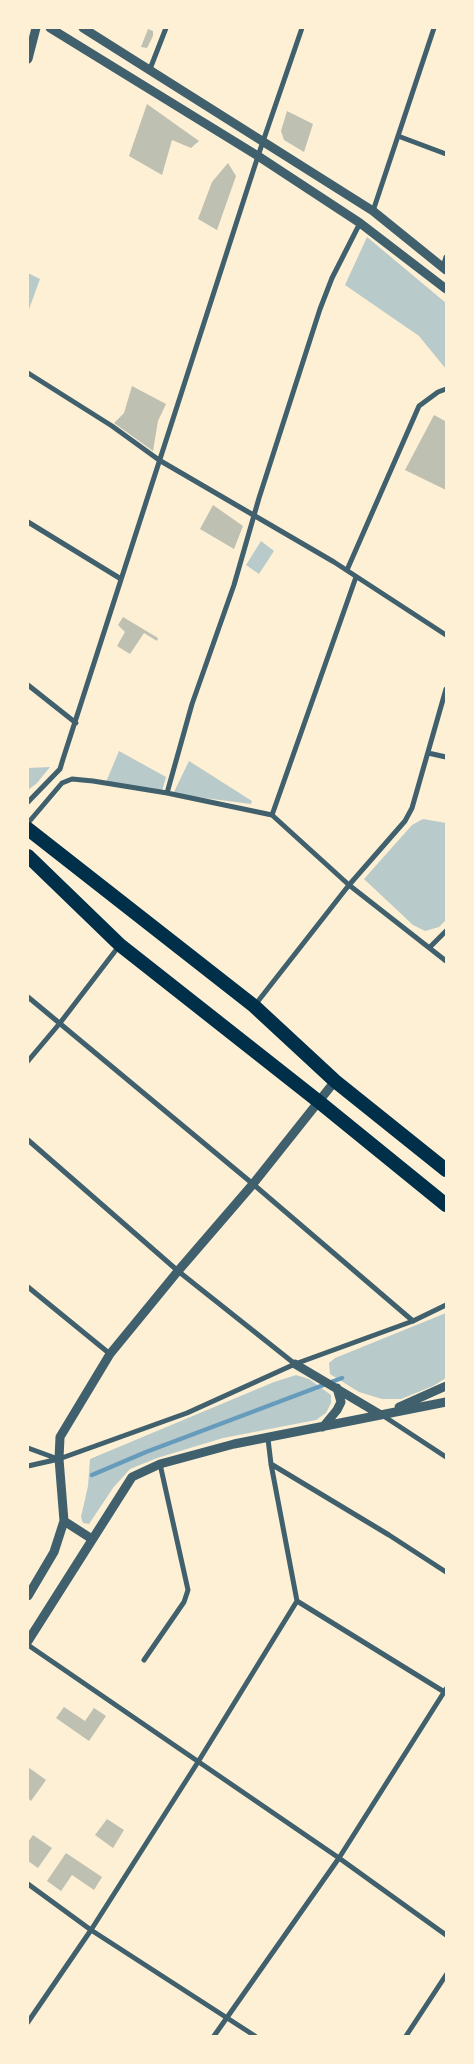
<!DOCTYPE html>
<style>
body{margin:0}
#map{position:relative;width:474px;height:2064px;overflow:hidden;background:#fdf0d5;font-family:"PT Sans",sans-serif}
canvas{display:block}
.frame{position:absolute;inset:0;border:29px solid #fdf0d5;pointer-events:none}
</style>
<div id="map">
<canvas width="474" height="2064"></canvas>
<div class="frame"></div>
</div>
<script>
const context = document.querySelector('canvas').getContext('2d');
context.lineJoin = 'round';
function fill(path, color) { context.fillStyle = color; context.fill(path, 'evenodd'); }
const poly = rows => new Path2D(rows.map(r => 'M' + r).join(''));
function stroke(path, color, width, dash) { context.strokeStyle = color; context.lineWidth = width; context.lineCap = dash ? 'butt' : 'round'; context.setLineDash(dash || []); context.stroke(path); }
fill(poly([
 [367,237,446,303,446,369,419,336,345,285],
 [28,273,40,279,28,312],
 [261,541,274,551,259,574,246,565],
 [119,751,166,777,162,791,106,782],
 [189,761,252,801,251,804,173,794],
 [50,767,37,783,28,790,28,768],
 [423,819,446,823,446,920,439,927,425,931,413,925,364,879,412,825],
 [446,1313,446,1378,433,1386,401,1399,382,1399,359,1392,330,1374,329,1363,335,1358],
 [296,1375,309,1379,331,1395,331,1403,326,1413,316,1420,223,1438,157,1458,130,1469,113,1488,89,1524,83,1523,81,1517,88,1486,90,1459,274,1382]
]), '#b9caca');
stroke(poly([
 [92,1475,146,1452,342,1378]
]), '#669bbc', 4.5);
fill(poly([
 [148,29,153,31,153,36,147,48,141,47],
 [147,104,199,141,191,148,172,140,162,175,129,156],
 [287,111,313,124,304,152,284,140,281,131],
 [228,163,236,176,217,230,198,219,212,182],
 [132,386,166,404,158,421,153,451,114,423,124,413],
 [434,415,445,421,446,418,446,490,405,470],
 [213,505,243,526,234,549,200,529],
 [123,617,158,638,157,641,144,633,130,654,117,646,125,632,118,625],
 [64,1707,85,1721,94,1708,106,1716,89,1741,56,1718],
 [28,1767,46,1780,31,1801,28,1798],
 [107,1819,124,1830,113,1848,95,1835],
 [33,1835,52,1848,38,1868,28,1861,28,1842],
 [66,1853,102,1877,94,1890,72,1875,61,1891,47,1881]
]), '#bec0b2');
stroke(poly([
 [150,69,166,28],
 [398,136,446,154],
 [373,211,434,28],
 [443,267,446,257],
 [28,373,112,426,159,460,334,562,446,635],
 [28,522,121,579],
 [347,570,419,406,438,392,446,389],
 [28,685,76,723],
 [428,753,446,757],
 [167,793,192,704,234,585,259,498,320,309,332,278,360,223],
 [28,802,60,769,63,759,258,156,302,28],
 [272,815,356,577],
 [28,823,62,783,72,779,93,781,167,793,272,815,349,885,446,961],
 [430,947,446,931],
 [28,997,253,1184,413,1321],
 [255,1005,349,885,405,821,412,808,446,689],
 [28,1061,60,1023,119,946],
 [28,1140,178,1271,295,1364],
 [28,1287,110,1354],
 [382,1415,446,1457],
 [28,1448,58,1459],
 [271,1464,389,1535,446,1572],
 [28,1466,59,1459,187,1413,295,1364,413,1321,446,1305],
 [297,1601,446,1693],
 [28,1645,339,1858,446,1935],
 [144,1660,184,1602,188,1590,160,1464],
 [28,1884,91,1930,255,2036],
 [28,2022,91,1930,198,1762,297,1601,271,1464,268,1439],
 [214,2036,339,1858,446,1689],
 [406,2036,446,1975]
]), '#3f606c', 5);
stroke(poly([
 [50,28,258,156,360,223,446,289],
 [83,28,373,211,446,270],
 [28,59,36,28],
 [295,1364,381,1415],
 [399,1407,446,1386],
 [323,1427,337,1410,341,1402,337,1388],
 [64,1521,92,1539],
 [28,1596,54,1552,64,1521,59,1459,60,1437,110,1354,178,1271,253,1184,335,1081],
 [28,1641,132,1477,160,1464,234,1444,446,1402]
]), '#3f606c', 9);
stroke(poly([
 [28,829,254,1006,335,1081,446,1170],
 [28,856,120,945,318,1101,446,1205]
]), '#003049', 14);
</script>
